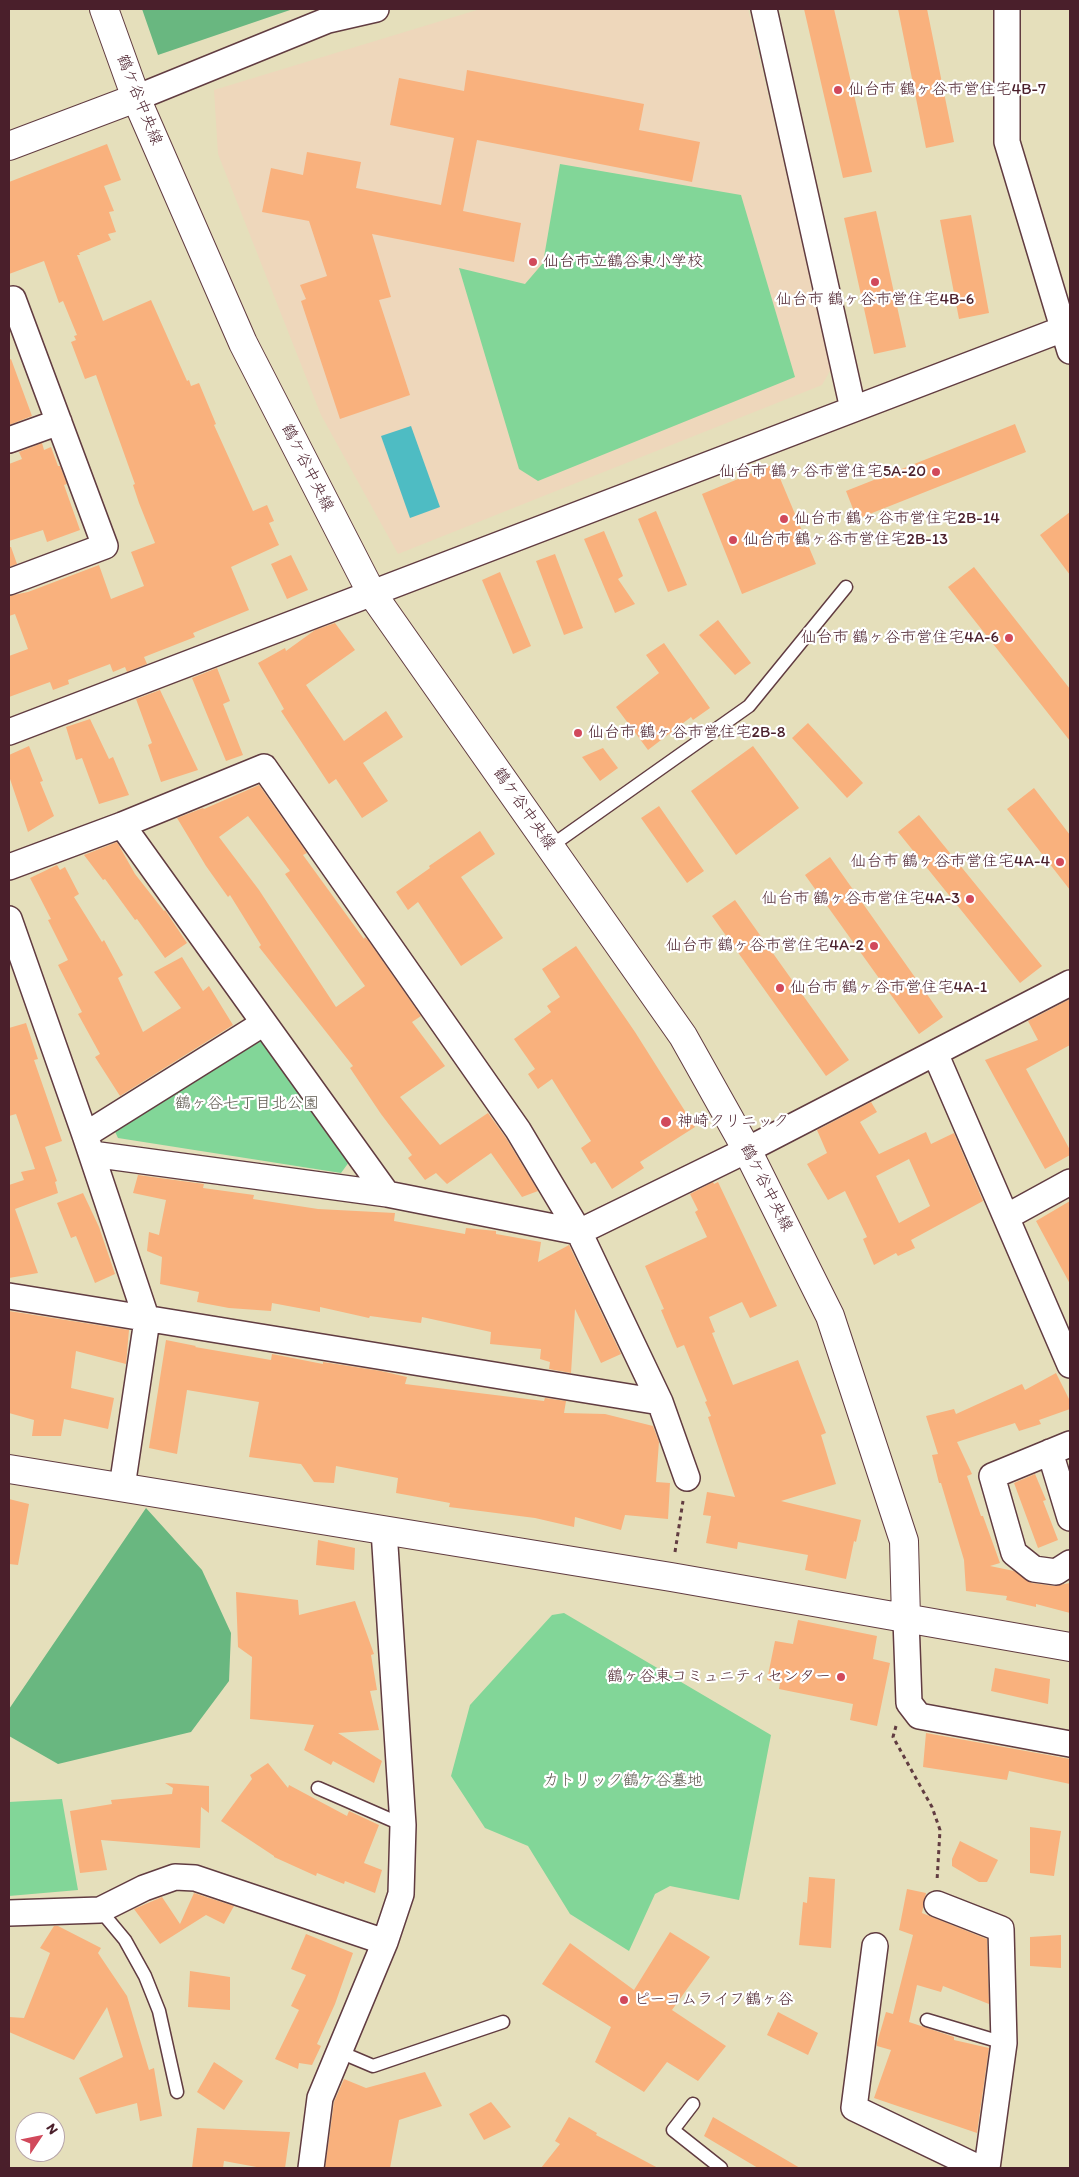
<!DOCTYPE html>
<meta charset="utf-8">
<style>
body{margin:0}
#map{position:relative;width:1079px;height:2177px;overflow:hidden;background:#e5dfbb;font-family:Itim,sans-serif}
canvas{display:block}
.frame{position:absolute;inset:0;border:10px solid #4a1f2b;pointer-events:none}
.north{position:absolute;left:15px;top:2112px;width:50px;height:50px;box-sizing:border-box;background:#fff;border:1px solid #b7a5aa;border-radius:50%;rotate:56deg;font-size:14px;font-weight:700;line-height:20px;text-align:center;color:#4a1f2b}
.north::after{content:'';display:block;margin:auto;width:18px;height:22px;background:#d1495b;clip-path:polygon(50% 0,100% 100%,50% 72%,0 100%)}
</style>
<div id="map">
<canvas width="1079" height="2177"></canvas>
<div class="frame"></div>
<div class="north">N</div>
</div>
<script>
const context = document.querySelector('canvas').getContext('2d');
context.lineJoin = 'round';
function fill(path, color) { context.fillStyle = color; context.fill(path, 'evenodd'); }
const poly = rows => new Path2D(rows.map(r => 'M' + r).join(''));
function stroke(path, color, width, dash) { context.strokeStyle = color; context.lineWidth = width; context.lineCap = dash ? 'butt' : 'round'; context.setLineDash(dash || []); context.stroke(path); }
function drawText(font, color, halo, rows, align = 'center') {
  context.font = font + ' Itim,"Klee One",sans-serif'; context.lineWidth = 4.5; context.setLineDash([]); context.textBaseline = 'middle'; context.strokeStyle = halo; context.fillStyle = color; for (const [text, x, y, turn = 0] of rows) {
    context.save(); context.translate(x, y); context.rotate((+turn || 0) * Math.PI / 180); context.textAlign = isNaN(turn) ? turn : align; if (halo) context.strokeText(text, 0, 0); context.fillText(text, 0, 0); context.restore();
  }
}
fill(poly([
 [489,9,748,9,831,369,822,385,398,554,321,415,218,154,214,90,477,10]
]), '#eed7bb');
fill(poly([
 [560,164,741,195,795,377,538,481,519,469,459,268,525,284,543,263],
 [261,1032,352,1158,341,1173,118,1138,112,1125],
 [564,1613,771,1735,739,1900,670,1886,655,1894,629,1951,570,1914,528,1846,485,1828,451,1776,470,1705,552,1615],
 [62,1799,78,1890,9,1896,9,1802]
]), '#82d698');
fill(poly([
 [142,9,293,9,158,55],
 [146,1508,202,1570,231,1633,229,1681,191,1732,58,1764,9,1736,9,1709]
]), '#69b780');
fill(poly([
 [411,426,440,507,410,518,381,436]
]), '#4ebcc3');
fill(poly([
 [804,9,834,9,872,172,843,178],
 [898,9,927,9,954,142,926,148],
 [467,70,644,104,639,130,700,142,692,182,477,140,463,211,521,223,514,262,372,234,391,297,379,300,410,395,340,419,301,301,306,299,300,285,327,276,309,221,262,212,271,168,303,175,307,152,361,162,356,188,441,205,454,138,390,125,399,78,464,91],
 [107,144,121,180,104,186,114,211,109,212,116,232,108,234,111,240,79,253,80,255,77,255,103,321,151,300,187,381,189,380,191,386,199,383,216,424,214,425,253,511,267,505,274,521,269,523,279,545,231,567,249,610,193,633,195,637,144,657,147,664,127,672,125,667,113,672,110,664,68,680,69,684,53,690,50,682,9,697,9,656,28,649,15,614,9,616,9,596,28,592,99,565,111,599,144,586,131,552,155,543,139,503,133,485,135,484,96,375,85,379,71,342,76,340,74,336,77,335,63,301,59,303,44,261,9,274,9,182],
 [876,211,906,347,874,354,844,218],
 [971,215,989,313,959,319,940,220],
 [11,359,32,416,9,425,9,360],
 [1015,424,1026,452,857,519,846,491],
 [42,443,44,450,51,447,58,466,60,466,67,484,64,485,80,530,47,542,43,530,9,541,9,464,22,459,19,452],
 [774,464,816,564,742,594,702,494],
 [656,511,687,585,668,592,638,519],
 [1070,512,1070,575,1040,535],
 [604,531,623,576,618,579,635,604,615,613,584,539],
 [9,547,11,547,17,564,9,567],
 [555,554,583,628,564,635,536,561],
 [291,555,308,590,287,599,271,564],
 [974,567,1070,689,1070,741,948,587],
 [500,572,531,646,513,654,482,580],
 [718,620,751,663,735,675,699,635],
 [335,623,355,650,306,685,344,741,386,711,403,737,363,763,388,801,362,818,336,779,329,784,281,711,284,709,258,663,285,648,286,651,315,630],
 [664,643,710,708,693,720,691,717,648,750,616,707,659,673,646,655],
 [217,668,230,701,223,704,243,755,226,761,192,678],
 [160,690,198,770,161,782,148,745,152,743,136,699],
 [90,719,109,759,113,757,129,795,99,804,82,758,76,760,66,727],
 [808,723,863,783,847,798,792,738],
 [29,746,43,781,40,782,54,816,28,832,9,776,9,755],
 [753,746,799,808,736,855,691,791],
 [603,748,618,768,600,781,582,757],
 [259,785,307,853,303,855,364,939,365,937,368,940,421,1016,412,1022,445,1066,400,1097,440,1145,488,1113,506,1138,538,1191,522,1197,491,1153,447,1184,436,1173,425,1180,408,1158,412,1155,381,1114,350,1068,353,1066,259,947,261,945,230,895,228,897,206,866,177,818,203,808,204,809],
 [248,816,290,871,285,874,365,986,336,1007,259,890,219,837],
 [1034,788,1070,835,1070,890,1007,809],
 [659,806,704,871,687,883,641,818],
 [919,815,1042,966,1020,983,898,832],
 [480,831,495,854,461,877,503,938,461,966,418,902,408,910,396,892,430,868,429,866],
 [117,842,135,874,164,911,165,910,187,943,165,958,137,919,135,920,105,879,103,880,84,855],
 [830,857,943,1017,919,1034,805,875],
 [57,865,60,870,65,867,79,894,74,897,102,942,104,940,123,975,118,978,143,1032,181,1008,154,972,182,957,203,991,209,986,233,1025,120,1096,95,1057,100,1054,78,1014,82,1012,58,965,68,960,48,920,51,919,30,878],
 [735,900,849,1060,826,1076,712,916],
 [576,946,635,1032,695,1127,640,1162,644,1168,612,1189,595,1162,591,1164,581,1148,591,1141,552,1079,538,1089,528,1074,535,1069,514,1039,551,1012,547,1006,560,997,542,969],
 [1070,999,1070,1045,1026,1069,1070,1150,1070,1155,1045,1169,985,1060,1038,1040,1028,1021],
 [26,1023,38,1059,34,1060,62,1141,45,1147,57,1181,55,1182,58,1193,15,1209,38,1273,9,1278,9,1185,24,1180,21,1172,35,1169,16,1114,9,1116,9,1028],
 [871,1102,877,1112,860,1122,879,1154,926,1132,931,1144,954,1133,983,1201,911,1240,915,1248,898,1256,896,1253,874,1265,863,1239,867,1237,845,1191,828,1200,807,1164,827,1153,817,1130],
 [909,1159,930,1206,899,1223,876,1176],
 [138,1175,204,1184,203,1188,254,1195,253,1199,318,1209,395,1213,394,1221,465,1234,466,1228,496,1231,496,1234,541,1242,538,1262,569,1245,621,1354,601,1363,575,1309,571,1373,549,1369,550,1362,540,1359,541,1349,490,1344,491,1332,422,1317,421,1323,370,1316,369,1318,320,1307,320,1312,272,1303,271,1311,229,1308,197,1302,199,1292,160,1284,162,1257,147,1251,149,1232,159,1235,166,1200,133,1193],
 [713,1182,714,1184,718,1182,777,1306,750,1318,742,1302,709,1317,715,1332,712,1333,733,1385,798,1360,826,1433,821,1435,836,1484,781,1501,861,1520,856,1542,854,1541,846,1579,805,1570,808,1555,738,1542,737,1549,706,1543,711,1516,703,1515,707,1492,735,1497,708,1417,711,1416,705,1402,707,1401,684,1345,677,1348,661,1310,664,1309,645,1266,707,1237,695,1212,698,1210,690,1194],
 [83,1193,99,1227,115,1274,95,1283,76,1236,71,1238,57,1203],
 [1070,1201,1070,1284,1036,1221],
 [9,1311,129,1330,126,1364,76,1351,71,1388,114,1398,108,1429,64,1419,61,1436,32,1436,34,1420,9,1413],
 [166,1340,196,1346,195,1347,271,1360,272,1354,323,1364,323,1362,381,1371,407,1377,405,1384,544,1401,545,1398,566,1401,564,1413,605,1414,653,1426,659,1442,656,1482,670,1483,668,1519,625,1515,621,1530,575,1517,574,1527,535,1518,449,1507,450,1503,396,1493,398,1478,336,1466,334,1483,314,1482,301,1464,249,1457,259,1402,187,1390,177,1454,149,1448],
 [1056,1373,1070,1401,1070,1409,1039,1420,1041,1424,1019,1431,1015,1423,957,1442,972,1474,967,1476,981,1516,983,1516,1000,1563,990,1566,1014,1571,1032,1583,1054,1586,1070,1583,1070,1613,1036,1604,1036,1607,1006,1600,1007,1596,966,1591,964,1560,941,1483,939,1483,932,1455,938,1454,926,1416,954,1409,956,1414,1022,1384,1025,1390],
 [1035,1474,1046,1500,1043,1501,1058,1540,1038,1548,1014,1483],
 [9,1499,29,1504,18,1565,9,1564],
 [318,1540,355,1548,354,1570,316,1565],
 [236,1592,298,1600,299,1615,355,1601,374,1654,371,1655,377,1690,370,1691,379,1730,338,1733,382,1761,374,1783,333,1761,331,1765,304,1750,314,1725,250,1719,252,1657,238,1647],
 [798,1620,877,1636,873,1659,890,1663,877,1726,850,1720,853,1704,779,1689,780,1683,767,1680,775,1641,793,1644],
 [995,1668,1050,1679,1048,1704,991,1691],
 [926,1733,1070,1759,1070,1784,1009,1771,1007,1780,923,1767],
 [268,1763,288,1788,289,1785,347,1816,349,1811,379,1825,364,1863,382,1870,375,1893,345,1881,344,1884,317,1873,316,1876,274,1857,274,1856,221,1821,252,1779,250,1775],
 [165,1783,209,1786,209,1813,201,1807,200,1848,101,1840,107,1870,80,1873,70,1811,112,1804,111,1800,172,1794,173,1788],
 [1030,1827,1061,1831,1054,1876,1030,1873],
 [960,1841,998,1860,987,1882,979,1882,952,1866,952,1859],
 [809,1877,835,1879,831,1948,799,1945,803,1902,807,1903],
 [907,1889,926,1893,922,1913,987,1939,989,2004,943,1986,941,1992,917,1985,909,2022,954,2037,954,2040,989,2048,977,2133,874,2098,891,2050,877,2046,877,2043,886,2012,893,2014,913,1935,899,1930],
 [194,1893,234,1906,224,1924,206,1915,160,1944,134,1909,162,1897,180,1924],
 [54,1926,58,1926,101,1948,98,1953,127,1996,149,2070,154,2068,162,2116,140,2121,137,2103,96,2114,79,2078,123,2057,107,2007,74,2060,9,2032,9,2017,24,2018,50,1953,40,1948],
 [670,1932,710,1957,672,2010,726,2046,698,2081,667,2062,644,2092,595,2062,611,2027,542,1984,570,1943,634,1990],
 [306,1934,353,1953,335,2004,317,2044,321,2046,312,2065,299,2063,298,2069,275,2059,299,2010,291,2006,306,1975,291,1969],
 [1061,1935,1061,1968,1030,1966,1030,1937],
 [190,1971,230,1977,230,2010,188,2007],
 [778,2012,818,2033,808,2055,767,2035],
 [214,2062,243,2081,224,2110,197,2092],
 [425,2072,442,2106,399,2120,390,2168,325,2168,334,2102,344,2079,366,2088],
 [491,2102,511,2127,484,2140,469,2114],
 [569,2117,597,2133,596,2135,658,2168,541,2168,560,2144,555,2141],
 [713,2117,800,2168,758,2168,704,2136],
 [197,2128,290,2132,285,2168,262,2168,224,2161,223,2168,192,2168]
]), '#f9b17d');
const service = poly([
 [551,846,749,706,846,587],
 [318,1788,403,1825],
 [100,1910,125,1940,145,1976,159,2011,177,2092],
 [927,2020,1004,2043],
 [340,2052,373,2066,503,2022],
 [693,2104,673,2130,721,2168]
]);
const minor = poly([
 [764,9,853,409],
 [1007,9,1007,142,1070,351],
 [136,98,328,20,376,9],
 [9,300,13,299,105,546,9,582],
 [9,440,59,422],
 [9,732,1063,329],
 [122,825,387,1194],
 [9,867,122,825,264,767,518,1130,579,1232,660,1402,687,1478],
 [9,919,85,1135,147,1320,122,1487],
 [935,1053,1070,1365],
 [85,1135,264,1023],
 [92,1154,387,1194,579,1232,747,1150,1070,983],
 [1008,1216,1070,1182],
 [9,1296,660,1402],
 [1070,1444,992,1476,1014,1553,1034,1569,1056,1572,1070,1563],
 [1050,1452,1070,1518],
 [906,1619,909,1703,919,1716,1070,1744],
 [937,1904,1001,1929,1004,2043,987,2168],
 [9,1913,100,1910,144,1888,175,1877,195,1878,385,1942],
 [875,1946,854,2108,979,2168],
 [311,2168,320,2098,385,1942,401,1894,403,1825,384,1530]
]);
const tertiary = poly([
 [104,9,136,98,243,343,371,592,683,1036,747,1150,830,1316,904,1541,906,1619],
 [9,146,136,98],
 [9,1469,671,1577,1070,1647]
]);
stroke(service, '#613c41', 15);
stroke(minor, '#613c41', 28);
stroke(tertiary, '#613c41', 30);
stroke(poly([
 [675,1552,683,1501],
 [896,1726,893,1737,932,1807,940,1830,937,1881]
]), '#613c41', 3, [4, 4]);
stroke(service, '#fff', 12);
stroke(minor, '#fff', 25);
stroke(tertiary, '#fff', 28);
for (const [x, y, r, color] of [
 [838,90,5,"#d1495b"],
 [533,262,5,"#d1495b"],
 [875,282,5,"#d1495b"],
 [936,472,5,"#d1495b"],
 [784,519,5,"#d1495b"],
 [733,540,5,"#d1495b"],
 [1009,638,5,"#d1495b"],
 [578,733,5,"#d1495b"],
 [1060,862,5,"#d1495b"],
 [970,899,5,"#d1495b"],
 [874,946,5,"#d1495b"],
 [780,988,5,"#d1495b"],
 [666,1122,6,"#d1495b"],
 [841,1677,5,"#d1495b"],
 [624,2000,5,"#d1495b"]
]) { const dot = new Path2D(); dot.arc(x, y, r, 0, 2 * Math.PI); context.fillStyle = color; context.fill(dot); stroke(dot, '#fff', 2); }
drawText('16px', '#4a1f2b', '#fff', [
 ["仙台市 鶴ヶ谷市営住宅4B-7",848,90],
 ["仙台市立鶴谷東小学校",543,262],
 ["仙台市 鶴ヶ谷市営住宅4B-6",875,300,"center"],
 ["仙台市 鶴ヶ谷市営住宅5A-20",926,472,"right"],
 ["仙台市 鶴ヶ谷市営住宅2B-14",794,519],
 ["仙台市 鶴ヶ谷市営住宅2B-13",743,540],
 ["仙台市 鶴ヶ谷市営住宅4A-6",999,638,"right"],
 ["仙台市 鶴ヶ谷市営住宅2B-8",588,733],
 ["仙台市 鶴ヶ谷市営住宅4A-4",1050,862,"right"],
 ["仙台市 鶴ヶ谷市営住宅4A-3",960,899,"right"],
 ["仙台市 鶴ヶ谷市営住宅4A-2",864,946,"right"],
 ["仙台市 鶴ヶ谷市営住宅4A-1",790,988],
 ["神崎クリニック",677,1122],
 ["鶴ヶ谷東コミュニティセンター",831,1677,"right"],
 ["ピーコムライフ鶴ヶ谷",634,2000]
], 'left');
drawText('16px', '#4a1f2b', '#fff', [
 ["鶴ケ谷中央線",139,100,68],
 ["鶴ケ谷中央線",307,468,63],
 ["鶴ケ谷中央線",524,809,55],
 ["鶴ケ谷中央線",766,1188,63]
]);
drawText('16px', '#5b564c', '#fff', [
 ["鶴ヶ谷七丁目北公園",247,1104],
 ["カトリック鶴ケ谷墓地",623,1781]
]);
</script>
